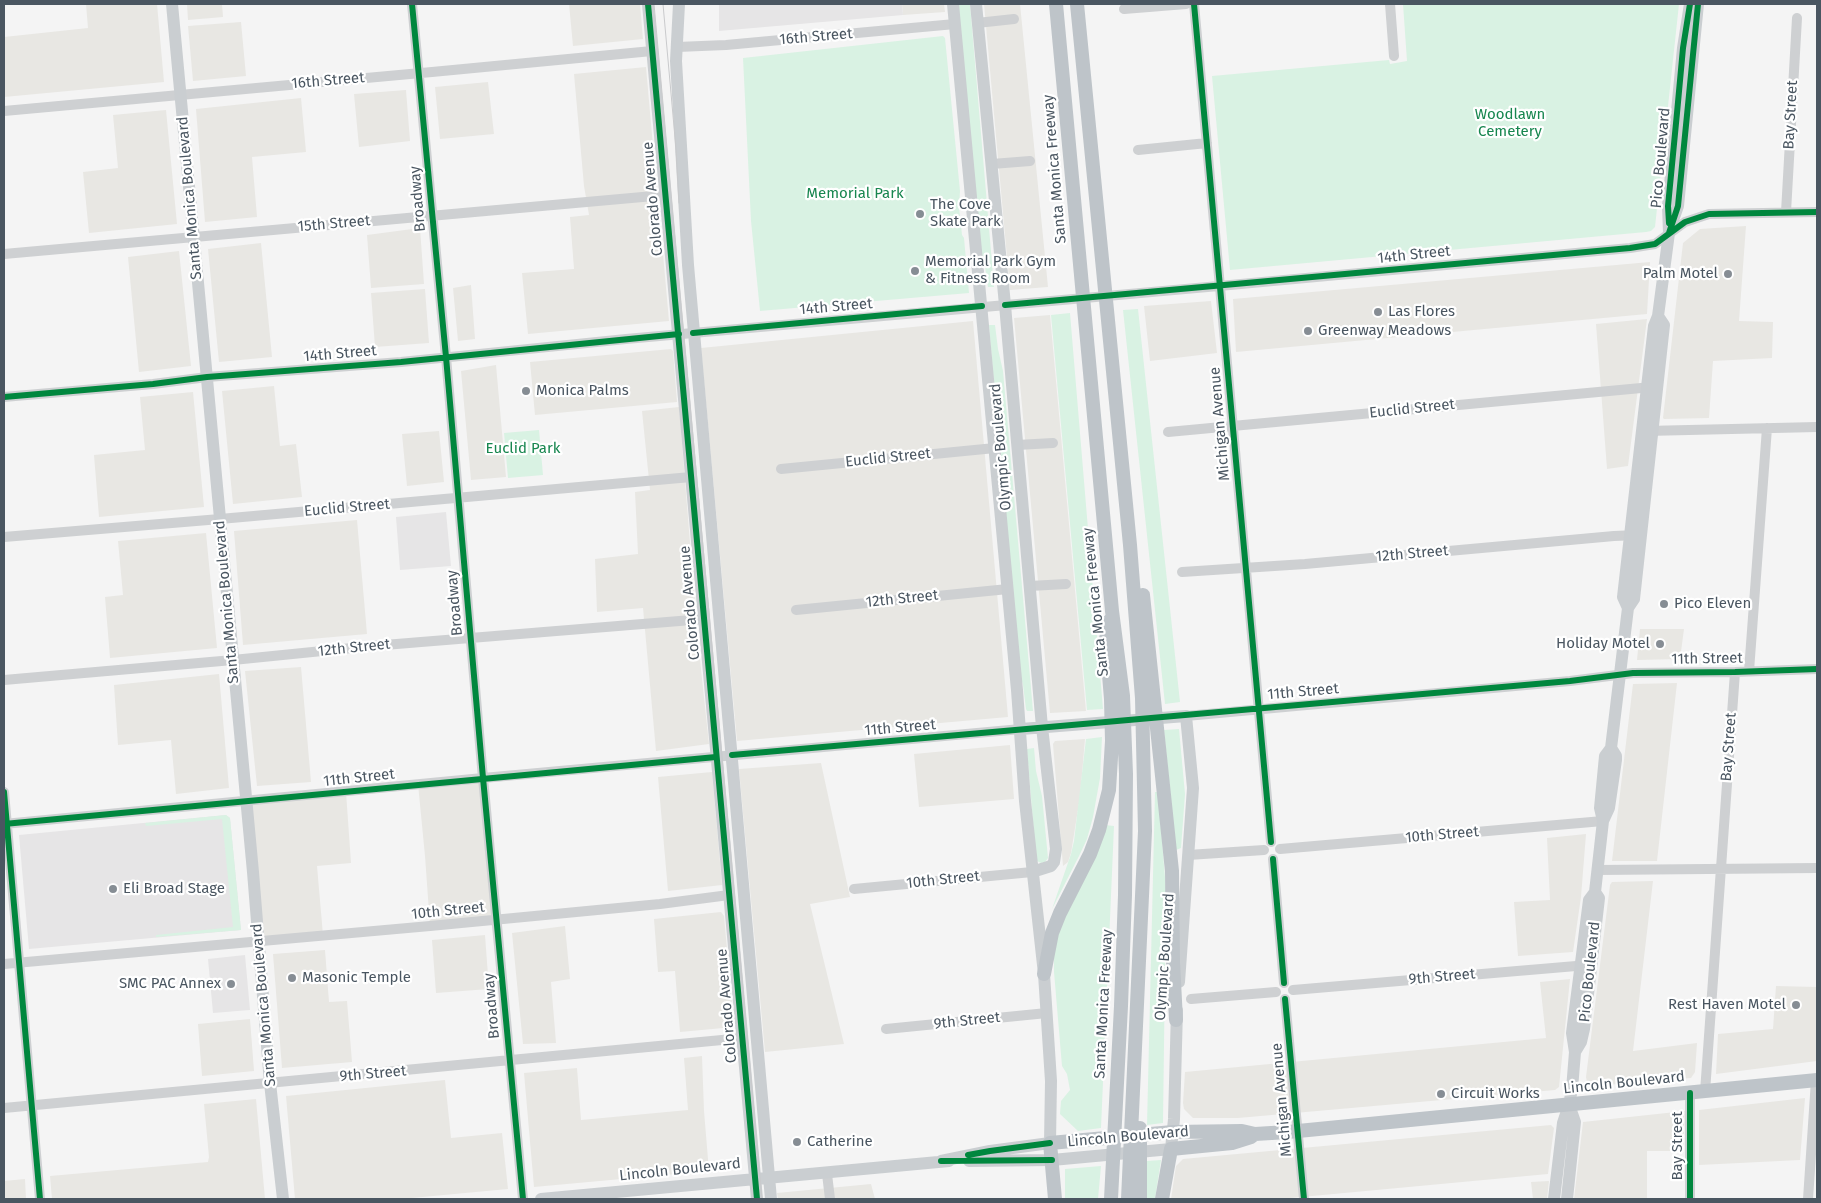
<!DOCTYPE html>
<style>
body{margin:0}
#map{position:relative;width:1821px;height:1203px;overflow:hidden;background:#f4f4f4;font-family:"Fira Sans",sans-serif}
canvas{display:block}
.frame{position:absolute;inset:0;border:5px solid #4a5661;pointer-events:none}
</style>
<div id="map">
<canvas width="1821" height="1203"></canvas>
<div class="frame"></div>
</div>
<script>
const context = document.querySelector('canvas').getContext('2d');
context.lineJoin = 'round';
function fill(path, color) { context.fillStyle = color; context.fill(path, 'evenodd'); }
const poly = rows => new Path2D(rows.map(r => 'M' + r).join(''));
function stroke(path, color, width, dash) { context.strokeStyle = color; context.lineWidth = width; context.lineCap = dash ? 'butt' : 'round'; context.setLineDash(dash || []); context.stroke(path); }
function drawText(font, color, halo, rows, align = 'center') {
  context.font = font + ' "Fira Sans",sans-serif'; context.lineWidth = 4.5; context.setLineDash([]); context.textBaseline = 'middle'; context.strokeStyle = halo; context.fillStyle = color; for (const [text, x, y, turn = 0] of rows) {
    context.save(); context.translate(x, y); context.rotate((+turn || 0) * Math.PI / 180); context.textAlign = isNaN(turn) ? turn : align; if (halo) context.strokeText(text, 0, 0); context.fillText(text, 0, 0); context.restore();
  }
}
fill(poly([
 [86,4,157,4,164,82,4,97,4,37,88,28],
 [187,4,222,4,223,17,188,20],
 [569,4,640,4,643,39,573,46],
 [902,4,944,4,945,12,903,15],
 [984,4,1020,4,1048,287,1010,290],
 [241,22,246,76,193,81,188,26],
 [646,67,656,180,653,181,655,208,659,209,669,321,528,334,522,273,574,269,570,217,589,215,584,186,574,74],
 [488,82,494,134,440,139,435,87],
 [406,90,410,141,359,147,354,94],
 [301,98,306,152,252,157,257,217,205,222,196,109],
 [166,110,177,224,89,233,83,172,118,168,113,115],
 [1746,226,1739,321,1773,322,1772,358,1713,361,1709,418,1664,419,1663,418,1683,243,1700,229],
 [420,228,424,284,371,288,367,235],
 [261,243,272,357,219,362,208,249],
 [179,251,191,366,139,372,128,257],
 [1650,262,1647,314,1236,352,1233,299],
 [471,285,475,339,458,341,453,288],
 [425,289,429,343,375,347,371,293],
 [1211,301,1217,353,1150,361,1144,306],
 [1050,315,1086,711,1050,713,1014,318],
 [1647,319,1628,466,1607,469,1596,324],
 [973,321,1008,717,737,741,701,348],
 [671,349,673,351,677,402,535,415,530,362],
 [496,365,506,477,471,480,461,371],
 [274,386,280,446,296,444,302,497,233,504,222,391],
 [193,392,204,507,99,517,94,455,145,450,140,397],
 [679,407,695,604,693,604,695,631,697,632,709,744,656,751,643,608,597,612,595,559,638,554,635,492,650,490,642,411],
 [439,431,444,482,407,486,402,434],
 [357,520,367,634,243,645,234,531],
 [206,533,217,648,110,658,105,597,123,595,118,541],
 [1640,629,1684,629,1680,659,1637,660],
 [301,667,311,782,257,786,245,671],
 [219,674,229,788,176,794,171,740,118,745,114,685],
 [1677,683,1657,861,1612,861,1633,684],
 [1085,739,1080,797,1071,853,1068,862,1063,866,1053,744,1055,741],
 [1010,745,1014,799,919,807,914,754],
 [821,763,850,897,810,904,844,1044,765,1052,739,769],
 [712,772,722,885,668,891,658,777],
 [483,778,497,918,430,926,425,856,418,784],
 [346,792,351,863,317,866,323,935,259,941,246,801],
 [1586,834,1581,897,1573,952,1518,956,1514,902,1550,900,1547,838],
 [1653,881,1633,1051,1697,1043,1695,1072,1691,1078,1594,1086,1587,1082,1586,1077,1610,885,1612,882],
 [721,912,724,916,734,1027,680,1032,675,971,658,972,654,919],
 [565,926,570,979,551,982,556,1043,523,1044,512,933],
 [485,935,489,989,436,993,432,940],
 [325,950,329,1002,347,1001,352,1062,282,1068,273,954],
 [1570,979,1559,1087,1555,1090,1238,1118,1193,1118,1184,1109,1183,1103,1185,1072,1546,1038,1540,982],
 [1776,986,1817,987,1817,1061,1716,1074,1718,1034,1773,1029],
 [250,1019,254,1071,202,1076,198,1024],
 [702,1056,704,1111,709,1171,534,1187,524,1073,577,1068,581,1120,688,1110,684,1058],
 [445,1080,451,1138,502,1133,508,1189,401,1199,295,1199,286,1096],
 [1805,1098,1800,1160,1699,1165,1699,1110],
 [256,1099,265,1199,52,1199,50,1176,208,1162,209,1157,204,1104],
 [1685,1111,1683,1151,1647,1151,1647,1199,1574,1199,1583,1122],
 [1551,1125,1554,1128,1548,1174,1280,1199,1171,1199,1176,1166,1183,1159],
 [25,1179,26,1199,4,1199,4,1181],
 [1549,1181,1547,1199,1533,1199,1531,1182],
 [871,1184,875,1199,778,1199,777,1193]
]), '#e8e7e3');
fill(poly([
 [719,4,902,4,903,15,719,31],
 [446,512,451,566,400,570,396,517],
 [226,815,230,818,241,930,29,949,19,835],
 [245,955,250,1010,213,1013,208,959]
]), '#e6e5e6');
fill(poly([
 [958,4,970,4,994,287,988,287,985,266,980,247],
 [1403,4,1679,4,1655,227,1651,231,1646,232,1230,270,1212,76,1389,60,1390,64,1407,61],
 [943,36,945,38,960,191,959,207,962,235,964,238,969,293,760,311,751,221,743,58],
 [1138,309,1180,702,1165,704,1123,310],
 [1070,313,1103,709,1087,710,1051,315],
 [989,325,995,325,998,349,1003,371,1033,711,1027,711,1026,709,1023,685,1018,667],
 [539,430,543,475,508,478,504,433],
 [1179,729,1185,794,1181,848,1176,850,1164,730],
 [1102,737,1100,778,1093,817,1087,839,1079,856,1052,909,1071,854,1074,841,1086,739],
 [1034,748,1036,771,1042,796,1048,858,1045,862,1041,863,1037,861,1036,858,1027,750,1027,749],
 [1155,792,1158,792,1166,890,1163,1123,1147,1125],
 [226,815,230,818,241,930,156,937,156,935,233,927,222,819,146,826,145,823],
 [1105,825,1114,826,1101,1128,1078,1131,1060,1114,1061,1101,1070,1090,1067,1074,1062,1066,1054,972,1054,942],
 [1161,1160,1155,1199,1146,1199,1147,1161],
 [1101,1166,1098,1199,1065,1199,1065,1169]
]), '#d9f2e3');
stroke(poly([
 [412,4,446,357,483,778,523,1199],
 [1194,4,1271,842],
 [1390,4,1394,56],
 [1124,9,1186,4],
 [977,23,1014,19],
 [677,47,726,45,955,24],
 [4,111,432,72,652,51],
 [1138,150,1207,143],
 [992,164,1030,161],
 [1786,212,1797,18],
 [4,254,665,195],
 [4,397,153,384,207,377,401,362,626,339,1230,285,1630,248,1655,244,1685,222,1709,214,1817,212],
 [1646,431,1817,427],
 [1168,432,1652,387],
 [1017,445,1053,443],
 [781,469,995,448],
 [4,537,220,519,691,477],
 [1182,572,1305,564,1614,536,1638,535],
 [1030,586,1066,584],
 [796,610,1008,589],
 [1749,671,1767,428],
 [4,680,233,660,372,646,704,619],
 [1186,716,1570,681,1633,673,1735,672,1817,669],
 [4,792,40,1199],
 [4,824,483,778,1021,729],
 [1280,849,1603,821],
 [1188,855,1264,850],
 [1273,859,1284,983],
 [1598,870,1817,868],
 [854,889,1032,872],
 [4,964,430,926,660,904,729,895],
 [1293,990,1588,965],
 [1191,999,1276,992],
 [1285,999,1304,1199],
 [886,1029,1047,1013],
 [1705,1092,1735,672],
 [1690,1093,1690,1199],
 [4,1108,743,1038],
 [827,1174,830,1199],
 [1808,1199,1816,1080]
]), '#ced0d2', 10);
stroke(poly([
 [172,4,253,872,270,1083,283,1199],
 [648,4,757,1199],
 [679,4,676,61,688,265,771,1199],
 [976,4,1005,305,1042,727,1056,849,1054,862,1051,866,1032,872],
 [1672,223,1678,206,1698,4],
 [1628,608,1623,597,1654,326,1658,316,1669,233,1668,206,1683,48,1690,4],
 [1021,729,1186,716,1193,788,1179,982],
 [1603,821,1600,808,1605,756,1611,748,1628,608,1634,599,1641,535,1664,325,1658,316],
 [1575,1052,1581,1042,1584,1029,1599,898,1595,892],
 [941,1161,990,1151,1050,1143,1051,1081,1044,974,1025,801,1017,690,953,4],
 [969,1161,1052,1160,1171,1149,1174,1119,1177,1010],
 [541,1199,949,1161],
 [1554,1199,1563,1123,1569,1105,1572,1089,1575,1052,1572,1033,1589,900,1595,892,1603,821,1609,808,1616,760,1616,756,1611,748],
 [1567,1199,1575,1122,1569,1105]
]), '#caced1', 12);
stroke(poly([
 [1056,4,1112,611,1123,696,1126,774,1125,895,1121,1006,1111,1199],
 [1077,4,1130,545,1142,698,1145,831,1128,1199],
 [1143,595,1172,871,1173,962,1176,1020],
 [1044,974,1052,933,1060,913,1090,854,1099,830,1109,790,1112,741,1111,699,1106,639,1110,620],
 [1055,1199,1050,1143,1173,1132,1242,1131,1255,1134,1288,1132,1817,1080],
 [1140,1199,1140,1128],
 [1162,1199,1171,1149,1232,1143,1251,1137,1255,1134]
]), '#bec4c9', 14);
stroke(poly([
 [654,4,762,1199],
 [663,4,676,149,679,203]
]), '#c9cacc', 1);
stroke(poly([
 [412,4,446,357,483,778,523,1199],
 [648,4,757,1199],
 [1194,4,1271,842],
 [1669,223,1668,206,1677,113,1683,48,1690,4],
 [1669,233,1678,206,1698,4],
 [1005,305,1630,248,1655,244,1685,222,1709,214,1817,212],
 [693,333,982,306],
 [4,397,153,384,207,377,401,362,679,334],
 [732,755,1570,681,1633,673,1735,672,1817,669],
 [4,792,40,1199],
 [4,824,716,757],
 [1273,859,1284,983],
 [1285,999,1304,1199],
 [1690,1093,1690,1199],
 [968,1155,990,1151,1050,1143],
 [941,1161,1052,1160]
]), '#00873e', 6);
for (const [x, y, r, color] of [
 [920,214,5,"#868d94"],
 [915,271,5,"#868d94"],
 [1728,274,5,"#868d94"],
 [1378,312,5,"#868d94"],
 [1308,331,5,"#868d94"],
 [526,391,5,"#868d94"],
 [1664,604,5,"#868d94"],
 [1660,644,5,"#868d94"],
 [113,889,5,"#868d94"],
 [292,978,5,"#868d94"],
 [231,984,5,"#868d94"],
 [1796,1005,5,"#868d94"],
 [1441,1094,5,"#868d94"],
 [797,1142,5,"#868d94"]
]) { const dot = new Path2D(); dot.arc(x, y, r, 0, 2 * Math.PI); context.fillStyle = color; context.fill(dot); stroke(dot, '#fff', 2); }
drawText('15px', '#4a5661', '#fff', [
 ["16th Street",816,37,-5],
 ["16th Street",328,81,-5],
 ["Bay Street",1791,115,-87],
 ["Pico Boulevard",1661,158,-85],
 ["Santa Monica Freeway",1055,169,-95],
 ["Santa Monica Boulevard",190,198,-95],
 ["Broadway",418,199,-95],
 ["Colorado Avenue",653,199,-95],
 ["15th Street",334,224,-5],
 ["14th Street",1414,255,-6],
 ["14th Street",836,307,-5],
 ["14th Street",340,354,-5],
 ["Euclid Street",1412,409,-6],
 ["Michigan Avenue",1220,424,-95],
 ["Olympic Boulevard",1001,447,-95],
 ["Euclid Street",888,458,-6],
 ["Euclid Street",347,508,-5],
 ["12th Street",1412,554,-5],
 ["12th Street",902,599,-6],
 ["Santa Monica Boulevard",227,602,-95],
 ["Santa Monica Freeway",1096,602,-96],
 ["Broadway",455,603,-95],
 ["Colorado Avenue",690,603,-95],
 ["12th Street",354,648,-6],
 ["11th Street",1707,659,-1],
 ["11th Street",1303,692,-5],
 ["11th Street",900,728,-5],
 ["Bay Street",1729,747,-86],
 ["11th Street",359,778,-6],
 ["10th Street",1442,835,-5],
 ["10th Street",943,880,-6],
 ["10th Street",448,911,-6],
 ["Olympic Boulevard",1165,957,-86],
 ["Pico Boulevard",1590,972,-84],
 ["9th Street",1442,977,-5],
 ["Santa Monica Freeway",1104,1004,-87],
 ["Santa Monica Boulevard",264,1005,-95],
 ["Broadway",492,1006,-95],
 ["Colorado Avenue",727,1006,-95],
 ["9th Street",967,1021,-6],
 ["9th Street",373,1074,-5],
 ["Lincoln Boulevard",1624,1083,-6],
 ["Michigan Avenue",1282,1100,-95],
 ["Lincoln Boulevard",1128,1137,-5],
 ["Bay Street",1678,1146,-90],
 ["Lincoln Boulevard",680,1170,-6]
]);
drawText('15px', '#17864f', '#fff', [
 ["Woodlawn",1510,115],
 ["Cemetery",1510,132],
 ["Memorial Park",855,194],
 ["Euclid Park",523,449]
]);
drawText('15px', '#4a5661', '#fff', [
 ["The Cove",930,205],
 ["Skate Park",930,222],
 ["Memorial Park Gym",925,262],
 ["& Fitness Room",925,279],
 ["Palm Motel",1718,274,"right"],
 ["Las Flores",1388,312],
 ["Greenway Meadows",1318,331],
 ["Monica Palms",536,391],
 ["Pico Eleven",1674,604],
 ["Holiday Motel",1650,644,"right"],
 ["Eli Broad Stage",123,889],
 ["Masonic Temple",302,978],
 ["SMC PAC Annex",221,984,"right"],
 ["Rest Haven Motel",1786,1005,"right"],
 ["Circuit Works",1451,1094],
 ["Catherine",807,1142]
], 'left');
</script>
